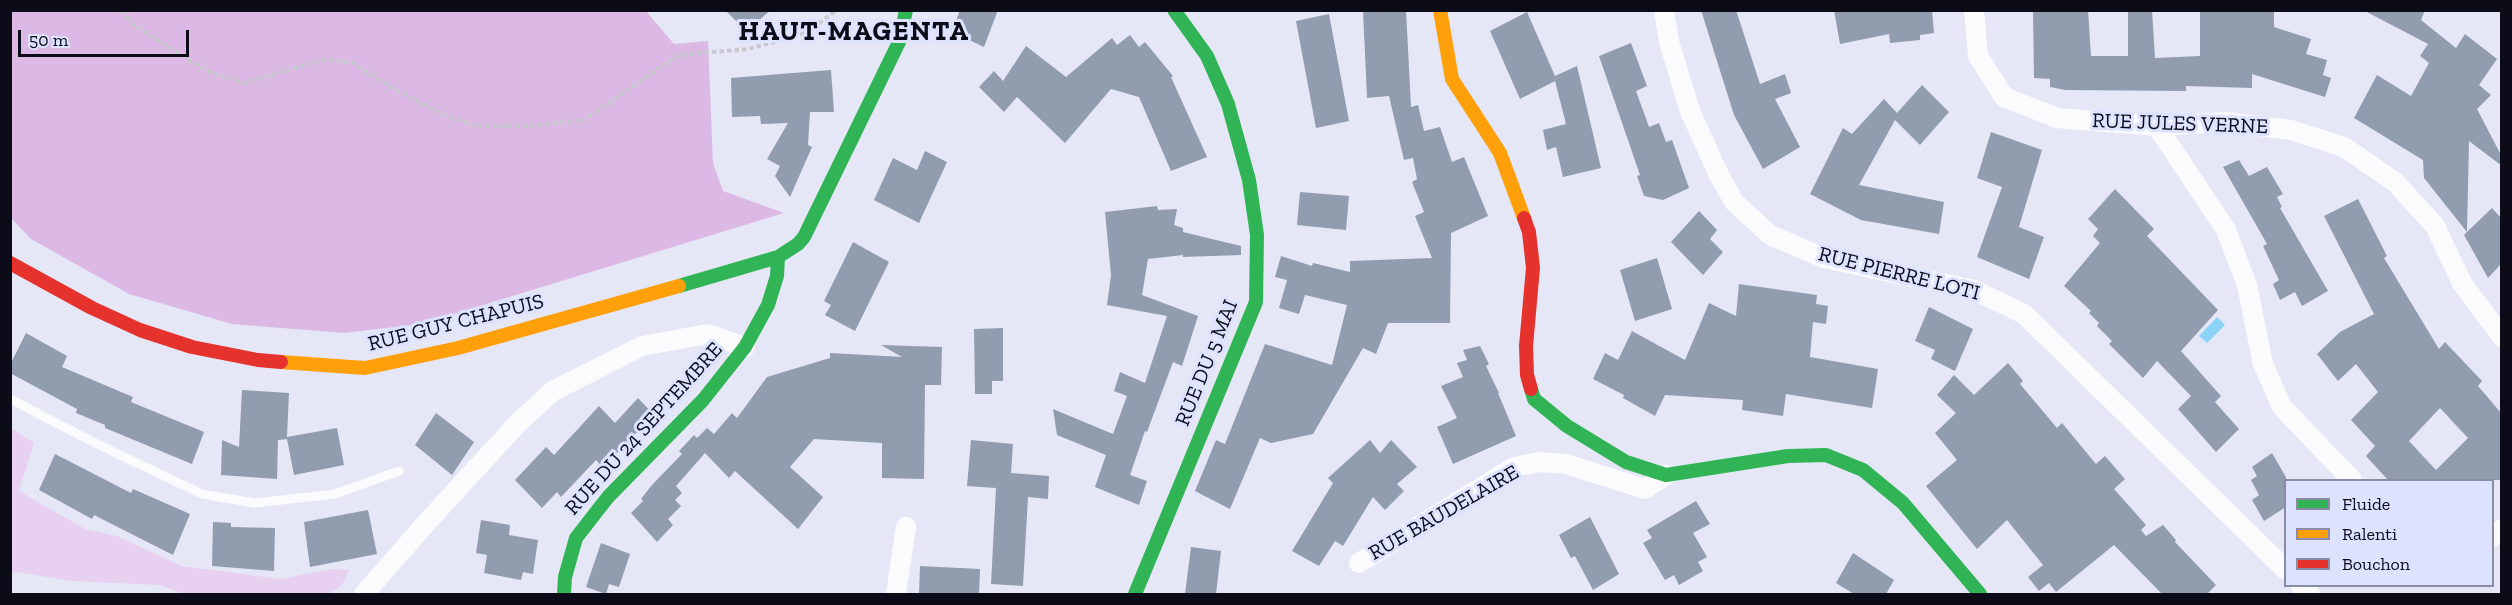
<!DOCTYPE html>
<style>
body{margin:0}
#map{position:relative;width:2512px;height:605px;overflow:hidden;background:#e5e7f6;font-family:"Zilla Slab",serif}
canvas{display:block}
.frame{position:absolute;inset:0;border:12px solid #0b0c18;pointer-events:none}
.legend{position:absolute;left:2284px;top:479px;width:210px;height:108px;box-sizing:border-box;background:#dde2fe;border:2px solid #898ca2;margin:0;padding:8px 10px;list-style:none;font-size:18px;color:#0b0c18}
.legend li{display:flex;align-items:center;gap:12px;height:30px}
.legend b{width:30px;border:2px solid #898ca2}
.scale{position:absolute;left:18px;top:30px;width:171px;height:27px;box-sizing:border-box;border:3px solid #0b0c18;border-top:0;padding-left:8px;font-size:18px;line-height:21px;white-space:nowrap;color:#0b0c18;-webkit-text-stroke:4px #dde2fe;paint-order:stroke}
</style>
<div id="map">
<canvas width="2512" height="605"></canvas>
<div class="frame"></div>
<ul class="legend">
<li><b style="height:8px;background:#30b455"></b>Fluide</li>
<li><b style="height:8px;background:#ff9f0a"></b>Ralenti</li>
<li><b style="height:8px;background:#e5322d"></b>Bouchon</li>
</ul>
<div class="scale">50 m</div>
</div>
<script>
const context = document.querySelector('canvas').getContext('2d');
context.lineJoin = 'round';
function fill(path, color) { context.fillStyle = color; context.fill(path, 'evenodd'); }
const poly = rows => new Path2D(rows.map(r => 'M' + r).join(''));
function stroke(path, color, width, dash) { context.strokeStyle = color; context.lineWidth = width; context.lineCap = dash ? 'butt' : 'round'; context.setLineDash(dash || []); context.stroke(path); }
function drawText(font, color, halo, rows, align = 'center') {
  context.font = font + ' "Zilla Slab",serif'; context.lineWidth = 6; context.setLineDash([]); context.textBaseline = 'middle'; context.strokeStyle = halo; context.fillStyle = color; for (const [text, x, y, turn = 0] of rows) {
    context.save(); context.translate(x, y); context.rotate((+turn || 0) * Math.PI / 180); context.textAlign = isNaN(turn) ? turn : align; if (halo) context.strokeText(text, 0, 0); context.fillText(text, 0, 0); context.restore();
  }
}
fill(poly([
 [11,428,34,443,19,491,85,529,117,536,182,566,280,579,333,569,349,570,342,585,329,594,183,594,160,585,71,581,11,571]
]), '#e8d0f0');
fill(poly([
 [10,11,646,11,674,44,708,41,713,163,723,191,784,213,421,324,344,333,232,324,129,294,31,239,11,218]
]), '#dcb9e4');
fill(poly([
 [2217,317,2225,325,2207,343,2199,336]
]), '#8cd3f9');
fill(poly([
 [725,10,771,10,746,31],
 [960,10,998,10,984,47,952,32],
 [1363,10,1406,10,1411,107,1418,105,1424,131,1440,127,1452,162,1464,157,1488,216,1451,233,1450,323,1388,323,1376,354,1363,348,1313,434,1271,443,1260,438,1230,509,1195,491,1216,440,1225,444,1265,344,1332,365,1347,305,1305,295,1299,314,1279,308,1287,280,1275,277,1281,256,1312,266,1313,263,1350,272,1350,261,1432,258,1415,216,1424,212,1412,182,1417,179,1413,158,1404,160,1389,96,1367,98],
 [1701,10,1736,10,1760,84,1785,74,1791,93,1775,99,1800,147,1763,169,1734,115],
 [1834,10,1932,10,1934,33,1920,35,1920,40,1890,43,1889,34,1840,44],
 [2033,10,2088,10,2091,56,2128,56,2128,10,2152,10,2155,58,2200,56,2200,10,2274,12,2274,27,2311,39,2306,54,2327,60,2323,75,2331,78,2325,97,2252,74,2252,88,2186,86,2186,91,2065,90,2050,87,2050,79,2034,78],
 [2363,10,2425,10,2421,20,2456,48,2465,34,2497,59,2479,85,2491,95,2477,109,2502,157,2502,166,2469,141,2467,232,2492,208,2502,219,2502,263,2488,278,2464,235,2467,232,2424,178,2423,160,2354,118,2377,75,2411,96,2429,63,2420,56,2428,44],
 [1527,12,1555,76,1577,66,1601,168,1563,177,1556,147,1547,150,1543,130,1566,124,1555,81,1520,99,1490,31],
 [1329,14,1349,121,1316,128,1296,21],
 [1130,35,1139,47,1145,42,1173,76,1171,77,1207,157,1171,171,1139,97,1111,89,1065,143,1017,97,1004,112,979,87,994,71,1003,81,1026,46,1066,77,1112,38,1117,45],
 [1631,43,1647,86,1636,91,1649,127,1659,123,1666,142,1672,140,1689,188,1663,200,1644,196,1637,176,1640,175,1599,56],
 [831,70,834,112,810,112,808,145,812,147,790,197,775,176,780,166,767,159,788,123,761,124,760,116,732,117,731,78],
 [1922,85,1949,112,1920,145,1895,120,1859,185,1944,202,1939,234,1861,220,1810,194,1843,128,1852,134,1884,99,1897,113],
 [1991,132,2042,150,2019,227,2044,237,2029,279,1977,257,2002,187,1977,178],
 [925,151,947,162,919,223,874,200,893,158,917,170],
 [2239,160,2249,176,2267,167,2283,194,2277,197,2282,207,2280,208,2328,291,2302,306,2295,292,2280,300,2273,284,2279,280,2263,246,2267,244,2223,167],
 [2115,189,2154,229,2147,236,2218,310,2181,351,2221,396,2215,402,2239,429,2216,452,2178,409,2191,396,2157,361,2143,378,2109,344,2112,341,2097,326,2099,323,2089,313,2091,311,2064,286,2100,243,2093,236,2098,229,2088,219],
 [1300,192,1349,196,1346,230,1297,225],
 [2358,199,2387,256,2384,258,2439,349,2445,342,2482,381,2478,386,2502,414,2502,480,2388,480,2366,456,2375,446,2351,420,2378,392,2356,364,2338,381,2317,354,2340,332,2374,314,2324,216],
 [2440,408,2468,438,2436,470,2409,441],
 [1157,206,1158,210,1177,209,1174,225,1183,228,1183,232,1241,246,1241,255,1183,257,1183,255,1148,259,1142,295,1198,316,1182,366,1173,362,1147,432,1145,431,1130,475,1147,481,1139,505,1095,487,1106,455,1057,435,1053,409,1113,434,1127,396,1114,391,1120,372,1145,383,1167,316,1107,305,1111,275,1105,212],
 [1699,211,1717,230,1710,239,1723,252,1703,275,1671,242],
 [853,242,889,262,855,331,825,315,831,305,824,301],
 [1657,258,1672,309,1635,321,1620,270],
 [1739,284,1817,295,1816,304,1828,306,1826,324,1813,322,1810,357,1878,369,1872,408,1786,394,1783,416,1742,410,1743,400,1665,395,1655,416,1623,398,1624,395,1593,379,1605,353,1618,360,1632,331,1685,360,1709,303,1736,316],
 [1929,307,1973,329,1955,371,1931,359,1935,350,1915,341],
 [1003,328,1003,381,992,381,992,394,975,394,974,329],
 [26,333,67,356,62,367,133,397,131,402,204,432,192,464,105,428,105,425,76,413,77,409,10,373,10,365],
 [881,345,942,347,941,385,925,385,924,479,882,478,882,443,814,439,790,467,823,497,798,529,735,471,729,478,705,453,676,486,682,493,675,500,681,506,668,519,673,525,657,542,631,513,643,501,641,499,651,486,682,454,679,451,694,435,697,438,707,428,714,434,732,413,737,418,767,377,830,358,830,353,902,357],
 [1480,346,1489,364,1486,366,1499,393,1498,393,1516,436,1453,464,1437,427,1457,418,1441,386,1463,377,1457,363,1467,360,1463,350],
 [2008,363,2023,381,2020,384,2057,428,2062,423,2096,464,2105,456,2125,479,2114,489,2146,525,2141,530,2146,536,2163,525,2176,540,2175,542,2216,585,2207,594,2162,594,2114,545,2056,592,2049,583,2039,591,2028,577,2043,565,2007,520,1977,549,1926,486,1957,460,1935,433,1956,413,1937,395,1954,375,1974,395],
 [242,390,289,393,287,437,337,428,344,465,294,475,287,439,278,440,277,479,221,475,222,440,239,447],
 [638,398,657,418,642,434,639,430,603,468,596,460,561,497,557,492,542,508,515,480,546,447,554,455,599,406,615,423],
 [436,413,474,442,452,475,415,445],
 [971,440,1013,444,1011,473,1049,476,1048,499,1028,497,1023,586,991,584,996,488,967,486],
 [1370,440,1380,453,1391,440,1417,467,1397,484,1404,491,1385,510,1373,497,1343,546,1335,541,1319,566,1292,551,1333,483,1328,478],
 [2272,453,2286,477,2286,507,2264,521,2252,500,2259,495,2251,480,2257,476,2252,467],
 [55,454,131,493,133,489,190,514,173,555,94,515,92,519,39,490],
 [1696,501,1710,524,1693,533,1707,557,1698,562,1703,571,1679,585,1674,575,1665,580,1643,543,1652,538,1647,530],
 [368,510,377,554,310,567,304,522],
 [1590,517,1619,574,1593,590,1575,556,1571,558,1559,535],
 [481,520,510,525,509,535,538,540,533,574,523,572,521,580,484,573,487,555,476,553],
 [213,522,231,523,231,527,275,528,274,571,212,566],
 [601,543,630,554,619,587,609,584,606,594,586,587],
 [1191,547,1221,551,1216,594,1185,594],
 [1853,553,1894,580,1886,594,1854,594,1836,583],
 [920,566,980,569,979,594,919,594]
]), '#919caf');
stroke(poly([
 [123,10,132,24,207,71,244,83,326,59,354,63,387,85,442,114,475,126,527,126,584,120,678,55,748,49,807,33,836,10]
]), '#c8c9ce', 4, [4.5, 3]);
stroke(poly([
 [10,399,95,443,202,494,255,503,335,494,399,471]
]), '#fbfbfe', 9);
stroke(poly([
 [1664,10,1669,42,1690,111,1719,175,1734,202,1770,235,1824,258,1974,290,2024,314,2286,570],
 [1974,10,1978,56,2004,97,2057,118,2157,126,2226,122,2291,130,2344,147,2395,182,2435,226,2462,283,2502,337],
 [2157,126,2226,230,2247,285,2263,364,2282,407,2352,480],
 [2492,537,2502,529],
 [1359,563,1514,467,1539,462,1566,464,1645,489,1666,475],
 [2301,586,2310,594],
 [364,594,428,521,519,422,553,391,642,346,707,334,745,347],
 [896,594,906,527]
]), '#fbfbfe', 20);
stroke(poly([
 [679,286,778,257,798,244,804,237,900,40,906,10],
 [1531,389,1534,399,1567,426,1626,462,1666,475,1788,456,1826,455,1863,470,1903,503,1980,594],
 [564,594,565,577,576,538,608,497,703,400,745,347,768,305,777,276,778,257],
 [1135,594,1256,302,1257,235,1249,180,1228,104,1207,56,1174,10]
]), '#30b455', 14);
stroke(poly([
 [1440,10,1452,79,1500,153,1524,218],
 [281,362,365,368,458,348,679,286]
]), '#ff9f0a', 14);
stroke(poly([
 [1524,218,1529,232,1533,268,1526,346,1527,375,1531,389],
 [10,263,92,308,140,330,192,347,258,360,281,362]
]), '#e5322d', 14);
drawText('21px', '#0b0c18', '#dde2fe', [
 ["RUE JULES VERNE",2180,124,2],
 ["RUE PIERRE LOTI",1899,274,14],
 ["RUE GUY CHAPUIS",456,323,-14],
 ["RUE DU 5 MAI",1207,363,-68],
 ["RUE DU 24 SEPTEMBRE",644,429,-48],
 ["RUE BAUDELAIRE",1444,513,-30]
]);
context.letterSpacing = '1.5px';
drawText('bold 27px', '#0b0c18', '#dde2fe', [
 ["HAUT-MAGENTA",854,32]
]);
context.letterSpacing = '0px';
</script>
